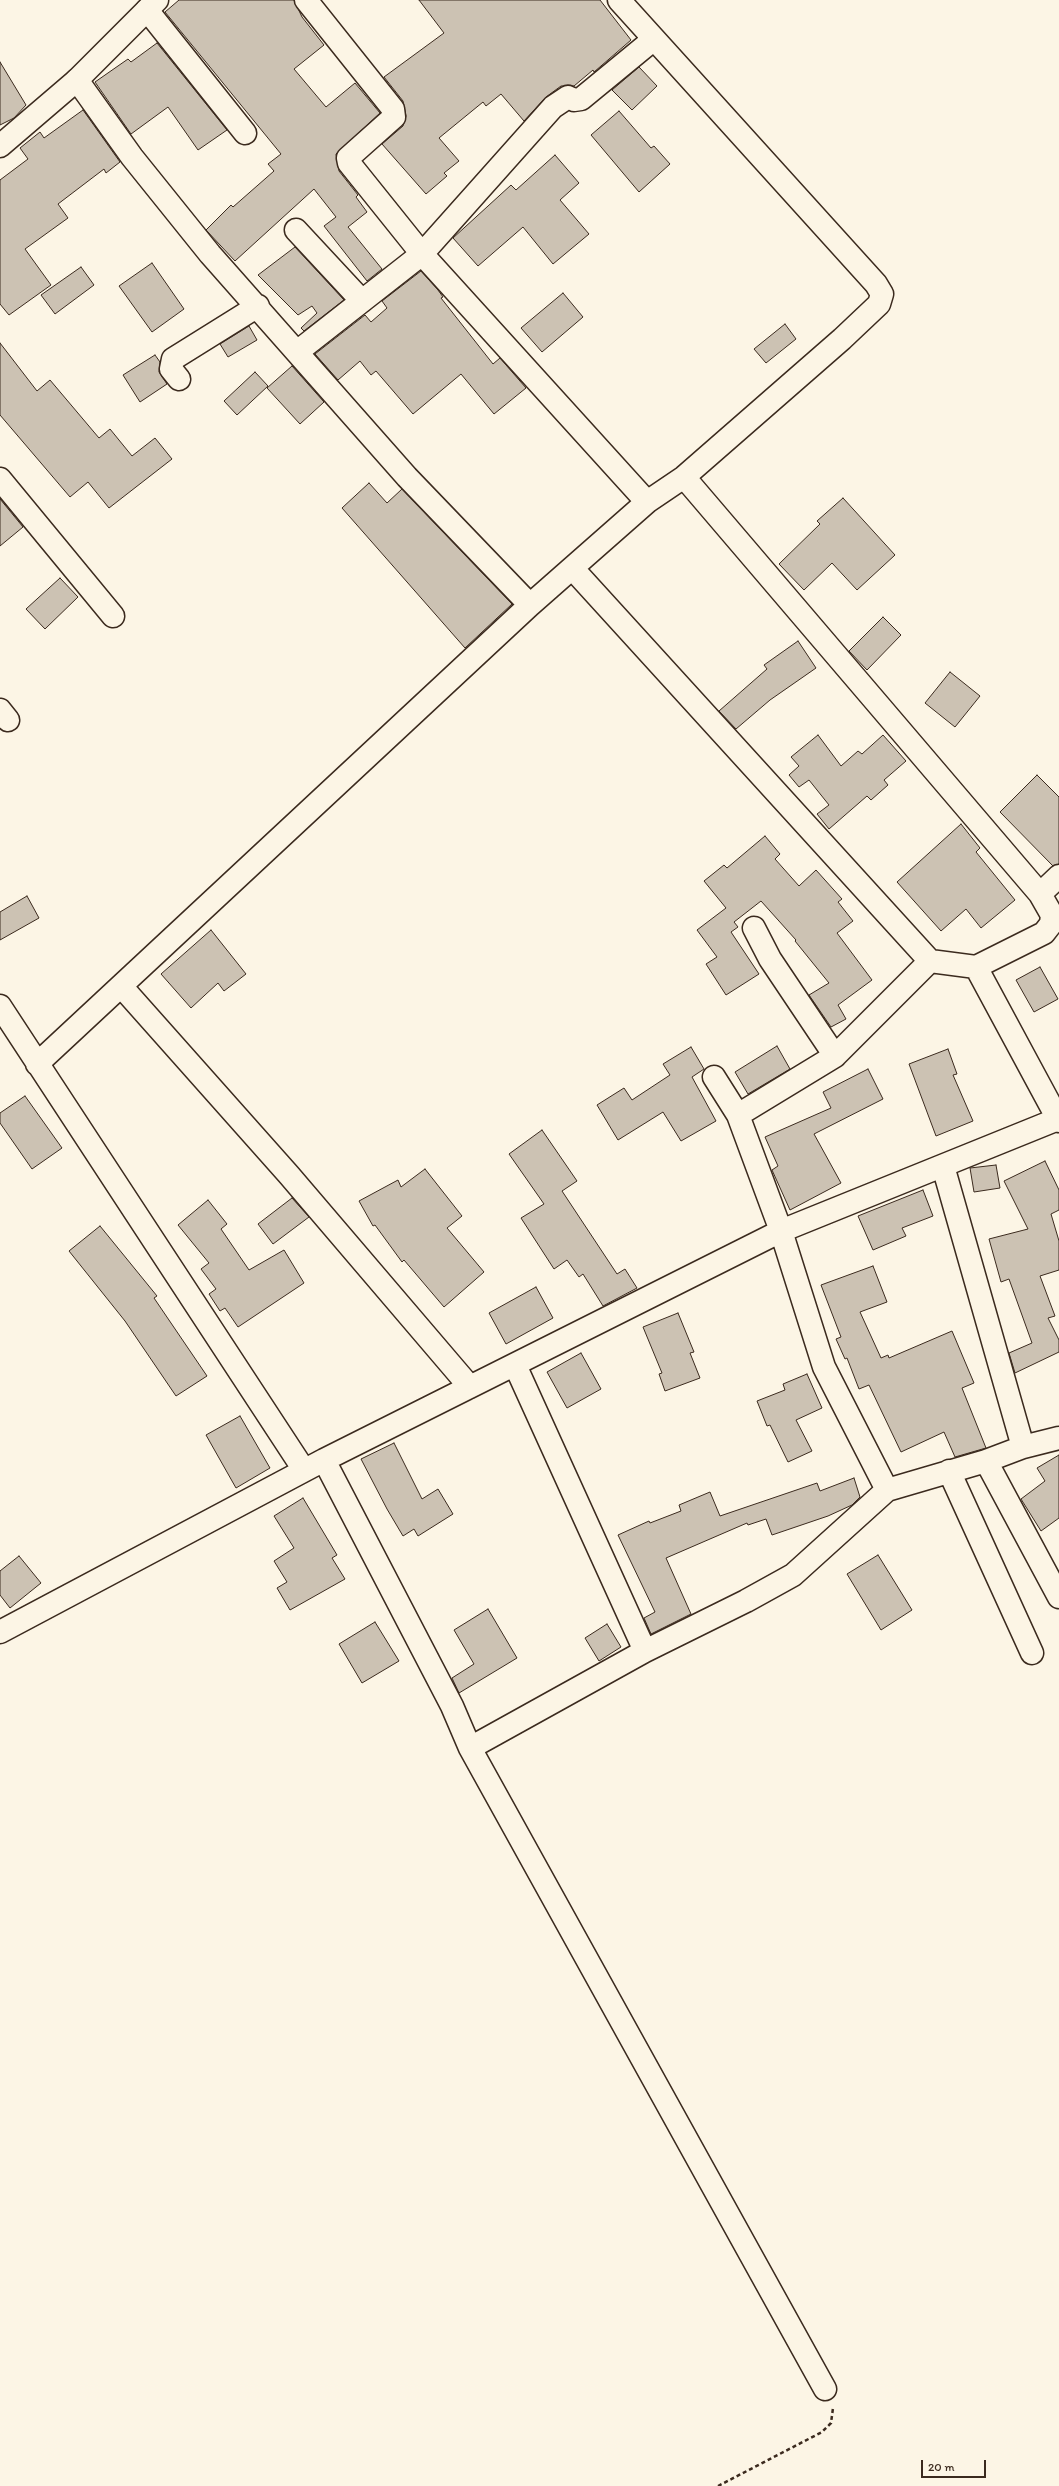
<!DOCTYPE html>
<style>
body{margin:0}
#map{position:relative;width:1059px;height:2486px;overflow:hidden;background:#fcf5e5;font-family:Itim,sans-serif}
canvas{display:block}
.scale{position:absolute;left:921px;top:2460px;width:65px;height:18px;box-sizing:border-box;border:2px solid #3b2a1e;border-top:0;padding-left:5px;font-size:12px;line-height:14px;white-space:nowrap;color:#3b2a1e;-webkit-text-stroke:3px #fcf5e5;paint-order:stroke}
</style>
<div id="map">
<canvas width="1059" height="2486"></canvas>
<div class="scale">20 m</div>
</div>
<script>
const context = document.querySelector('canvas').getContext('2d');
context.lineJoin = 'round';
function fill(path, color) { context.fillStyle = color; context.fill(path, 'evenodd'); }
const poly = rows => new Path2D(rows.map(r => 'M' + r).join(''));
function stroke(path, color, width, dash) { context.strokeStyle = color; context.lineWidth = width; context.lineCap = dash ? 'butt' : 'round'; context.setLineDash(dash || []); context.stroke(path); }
const building = poly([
 [179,0,294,0,302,17,324,45,294,69,326,107,355,83,380,113,336,154,339,171,358,195,356,197,367,212,348,227,382,269,367,281,324,226,336,217,314,189,235,261,206,230,231,205,233,207,274,171,268,164,281,154,165,12,179,0],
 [419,0,600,0,631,40,594,72,593,70,574,86,561,86,546,97,524,121,501,94,486,106,483,102,439,138,459,161,444,173,447,176,426,194,382,144,403,126,406,116,403,101,384,77,444,33,419,0],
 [157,43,227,130,198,150,168,107,131,134,95,82,128,59,131,62,157,43],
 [0,62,26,105,14,118,0,125,0,62],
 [639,67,657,86,632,110,612,90,639,67],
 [83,110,120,162,106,173,104,169,58,204,68,218,25,249,51,285,9,315,0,304,0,180,28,159,20,148,40,132,44,138,83,110],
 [619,111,651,148,654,146,670,164,639,192,591,135,619,111],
 [555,155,579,183,560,200,589,234,553,264,523,227,478,266,453,238,511,185,516,190,555,155],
 [295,247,344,300,304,331,301,328,317,313,312,306,298,315,258,275,295,247],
 [152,263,184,309,152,332,119,286,152,263],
 [81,267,94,285,55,314,41,295,81,267],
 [421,271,438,290,443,297,441,298,493,364,500,358,526,388,494,414,461,374,413,414,376,371,371,375,360,361,338,380,315,354,365,315,371,322,387,308,382,301,421,271],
 [563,293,583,317,542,352,521,328,563,293],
 [785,324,796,339,766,363,754,349,785,324],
 [249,326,257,340,228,357,220,344,249,326],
 [0,343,37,391,50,380,99,438,110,429,132,456,155,438,172,459,109,508,88,482,70,497,0,415,0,343],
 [155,355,160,362,159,372,167,384,140,402,123,375,155,355],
 [292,366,324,402,300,424,267,388,292,366],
 [255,372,268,386,237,415,224,401,255,372],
 [369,483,387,503,402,489,512,604,465,648,342,508,369,483],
 [843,498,895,555,857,590,832,563,804,590,779,564,820,524,817,521,843,498],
 [0,499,23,527,0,546,0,499],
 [60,578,78,597,45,629,26,609,60,578],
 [883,617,901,635,867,670,849,651,883,617],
 [798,641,816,668,770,700,736,729,719,711,767,669,764,665,798,641],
 [950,672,980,696,955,727,925,703,950,672],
 [818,735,841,766,858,751,862,754,883,735,906,761,884,780,888,785,871,800,867,796,829,829,817,814,829,805,809,780,799,787,789,775,799,766,791,757,818,735],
 [1037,775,1059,797,1059,864,1053,866,1000,812,1037,775],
 [961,824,980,848,976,852,1015,900,981,928,966,909,941,931,897,882,961,824],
 [765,836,780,854,775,859,799,886,816,870,842,899,838,902,853,921,837,933,872,980,838,1005,846,1019,831,1027,809,995,829,983,795,941,796,940,761,901,734,922,738,927,731,932,759,974,726,995,706,964,717,957,697,930,726,908,704,881,724,865,727,868,765,836],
 [27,896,39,918,0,940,0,912,27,896],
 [211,930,246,974,224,991,218,983,191,1008,161,974,211,930],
 [1040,967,1058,999,1034,1012,1016,980,1040,967],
 [777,1046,790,1069,748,1094,735,1072,777,1046],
 [691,1047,704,1069,692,1077,716,1121,681,1141,663,1112,618,1140,597,1105,624,1088,632,1100,670,1075,663,1064,691,1047],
 [948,1049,957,1074,953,1075,973,1121,936,1136,909,1064,948,1049],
 [868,1069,883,1099,814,1134,841,1183,790,1210,772,1170,778,1166,765,1137,831,1108,823,1092,868,1069],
 [25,1096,62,1148,32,1169,0,1123,0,1113,25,1096],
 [542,1130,577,1181,562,1191,617,1274,625,1269,637,1288,603,1306,583,1274,579,1277,567,1260,554,1269,521,1218,544,1204,509,1154,542,1130],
 [1045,1161,1059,1190,1059,1210,1051,1214,1059,1241,1059,1270,1040,1276,1055,1316,1048,1318,1059,1340,1059,1352,1015,1373,1009,1353,1032,1343,1009,1279,1001,1282,989,1239,1028,1229,1004,1181,1045,1161],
 [996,1165,1000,1188,974,1192,970,1168,996,1165],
 [425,1169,462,1216,447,1228,484,1272,444,1307,404,1260,402,1262,375,1225,373,1226,359,1201,398,1180,401,1187,425,1169],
 [923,1190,933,1216,902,1228,906,1236,873,1250,858,1216,923,1190],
 [292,1198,309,1217,273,1244,258,1224,292,1198],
 [208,1200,227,1224,221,1229,249,1270,284,1250,304,1283,238,1327,225,1308,220,1311,209,1294,216,1289,201,1269,209,1263,178,1225,208,1200],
 [100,1226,157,1296,154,1298,207,1376,176,1396,125,1321,69,1251,100,1226],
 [873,1266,887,1302,860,1312,881,1358,888,1355,889,1358,952,1331,974,1383,962,1388,986,1448,955,1457,944,1432,901,1452,869,1385,859,1389,847,1358,845,1359,836,1339,841,1337,821,1285,873,1266],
 [536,1287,553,1318,506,1344,489,1313,536,1287],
 [678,1313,694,1352,690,1353,700,1378,665,1391,659,1374,662,1373,643,1327,678,1313],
 [581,1353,601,1389,567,1408,547,1372,581,1353],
 [807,1374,822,1408,796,1420,812,1451,788,1462,770,1425,767,1426,757,1401,785,1390,783,1384,807,1374],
 [240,1416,270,1468,236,1488,206,1435,240,1416],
 [394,1443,422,1499,438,1489,453,1514,418,1536,414,1529,403,1536,387,1509,361,1459,394,1443],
 [1059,1455,1059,1518,1041,1531,1021,1499,1045,1481,1037,1468,1059,1455],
 [854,1478,860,1497,852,1505,828,1516,772,1535,766,1519,748,1525,747,1523,666,1558,691,1614,651,1634,644,1618,655,1612,618,1535,649,1521,650,1523,681,1511,679,1505,710,1492,720,1516,817,1483,820,1491,854,1478],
 [303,1498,337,1555,332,1558,345,1579,290,1610,277,1588,287,1582,274,1561,294,1548,274,1516,303,1498],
 [878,1555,912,1610,881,1630,847,1574,878,1555],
 [19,1556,41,1583,10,1608,0,1595,0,1571,19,1556],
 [488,1609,517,1658,459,1693,452,1678,474,1664,454,1630,488,1609],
 [375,1622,399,1661,362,1683,339,1644,375,1622],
 [607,1624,621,1647,599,1661,585,1638,607,1624]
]);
fill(building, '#ccc2b3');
stroke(building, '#3b2a1e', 1);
const minor = poly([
 [306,0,393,109,394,117,348,158,349,163,422,254,647,502,684,477,842,339,879,304,882,294,876,284,619,0],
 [147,10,245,133],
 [77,80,132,157,210,254,407,477,530,605],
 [296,230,362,301],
 [297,352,422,254,553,107,568,97,574,100,581,99,654,39],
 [179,379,171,369,173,359,258,306],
 [0,479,113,616],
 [573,569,930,961,976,967,1044,933,1051,924,1052,915,1040,894,684,477],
 [0,710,8,720],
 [1040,894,1059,876],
 [754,928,770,959,835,1056],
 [976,967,1059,1121],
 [121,986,289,1175,470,1387],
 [0,1006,304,1470],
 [37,1064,530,605,647,502],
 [714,1077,738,1115],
 [943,1166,1023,1447],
 [515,1365,645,1651],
 [324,1460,452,1706,470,1748,825,2389],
 [986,1461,1059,1597],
 [949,1471,1032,1653],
 [887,1490,824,1367,781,1231,738,1115,835,1056,930,961],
 [0,1632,324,1460,781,1231,1058,1119],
 [470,1748,645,1651,746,1601,793,1575,887,1490,986,1461,1023,1447,1059,1438]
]);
const tertiary = poly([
 [0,146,77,80,157,0]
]);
stroke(minor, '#3b2a1e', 25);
stroke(tertiary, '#3b2a1e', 25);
stroke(poly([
 [718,2486,822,2432,831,2423,833,2408]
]), '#3b2a1e', 2.5, [4, 3]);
stroke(minor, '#fcf5e5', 22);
stroke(tertiary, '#fcf5e5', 22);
</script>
